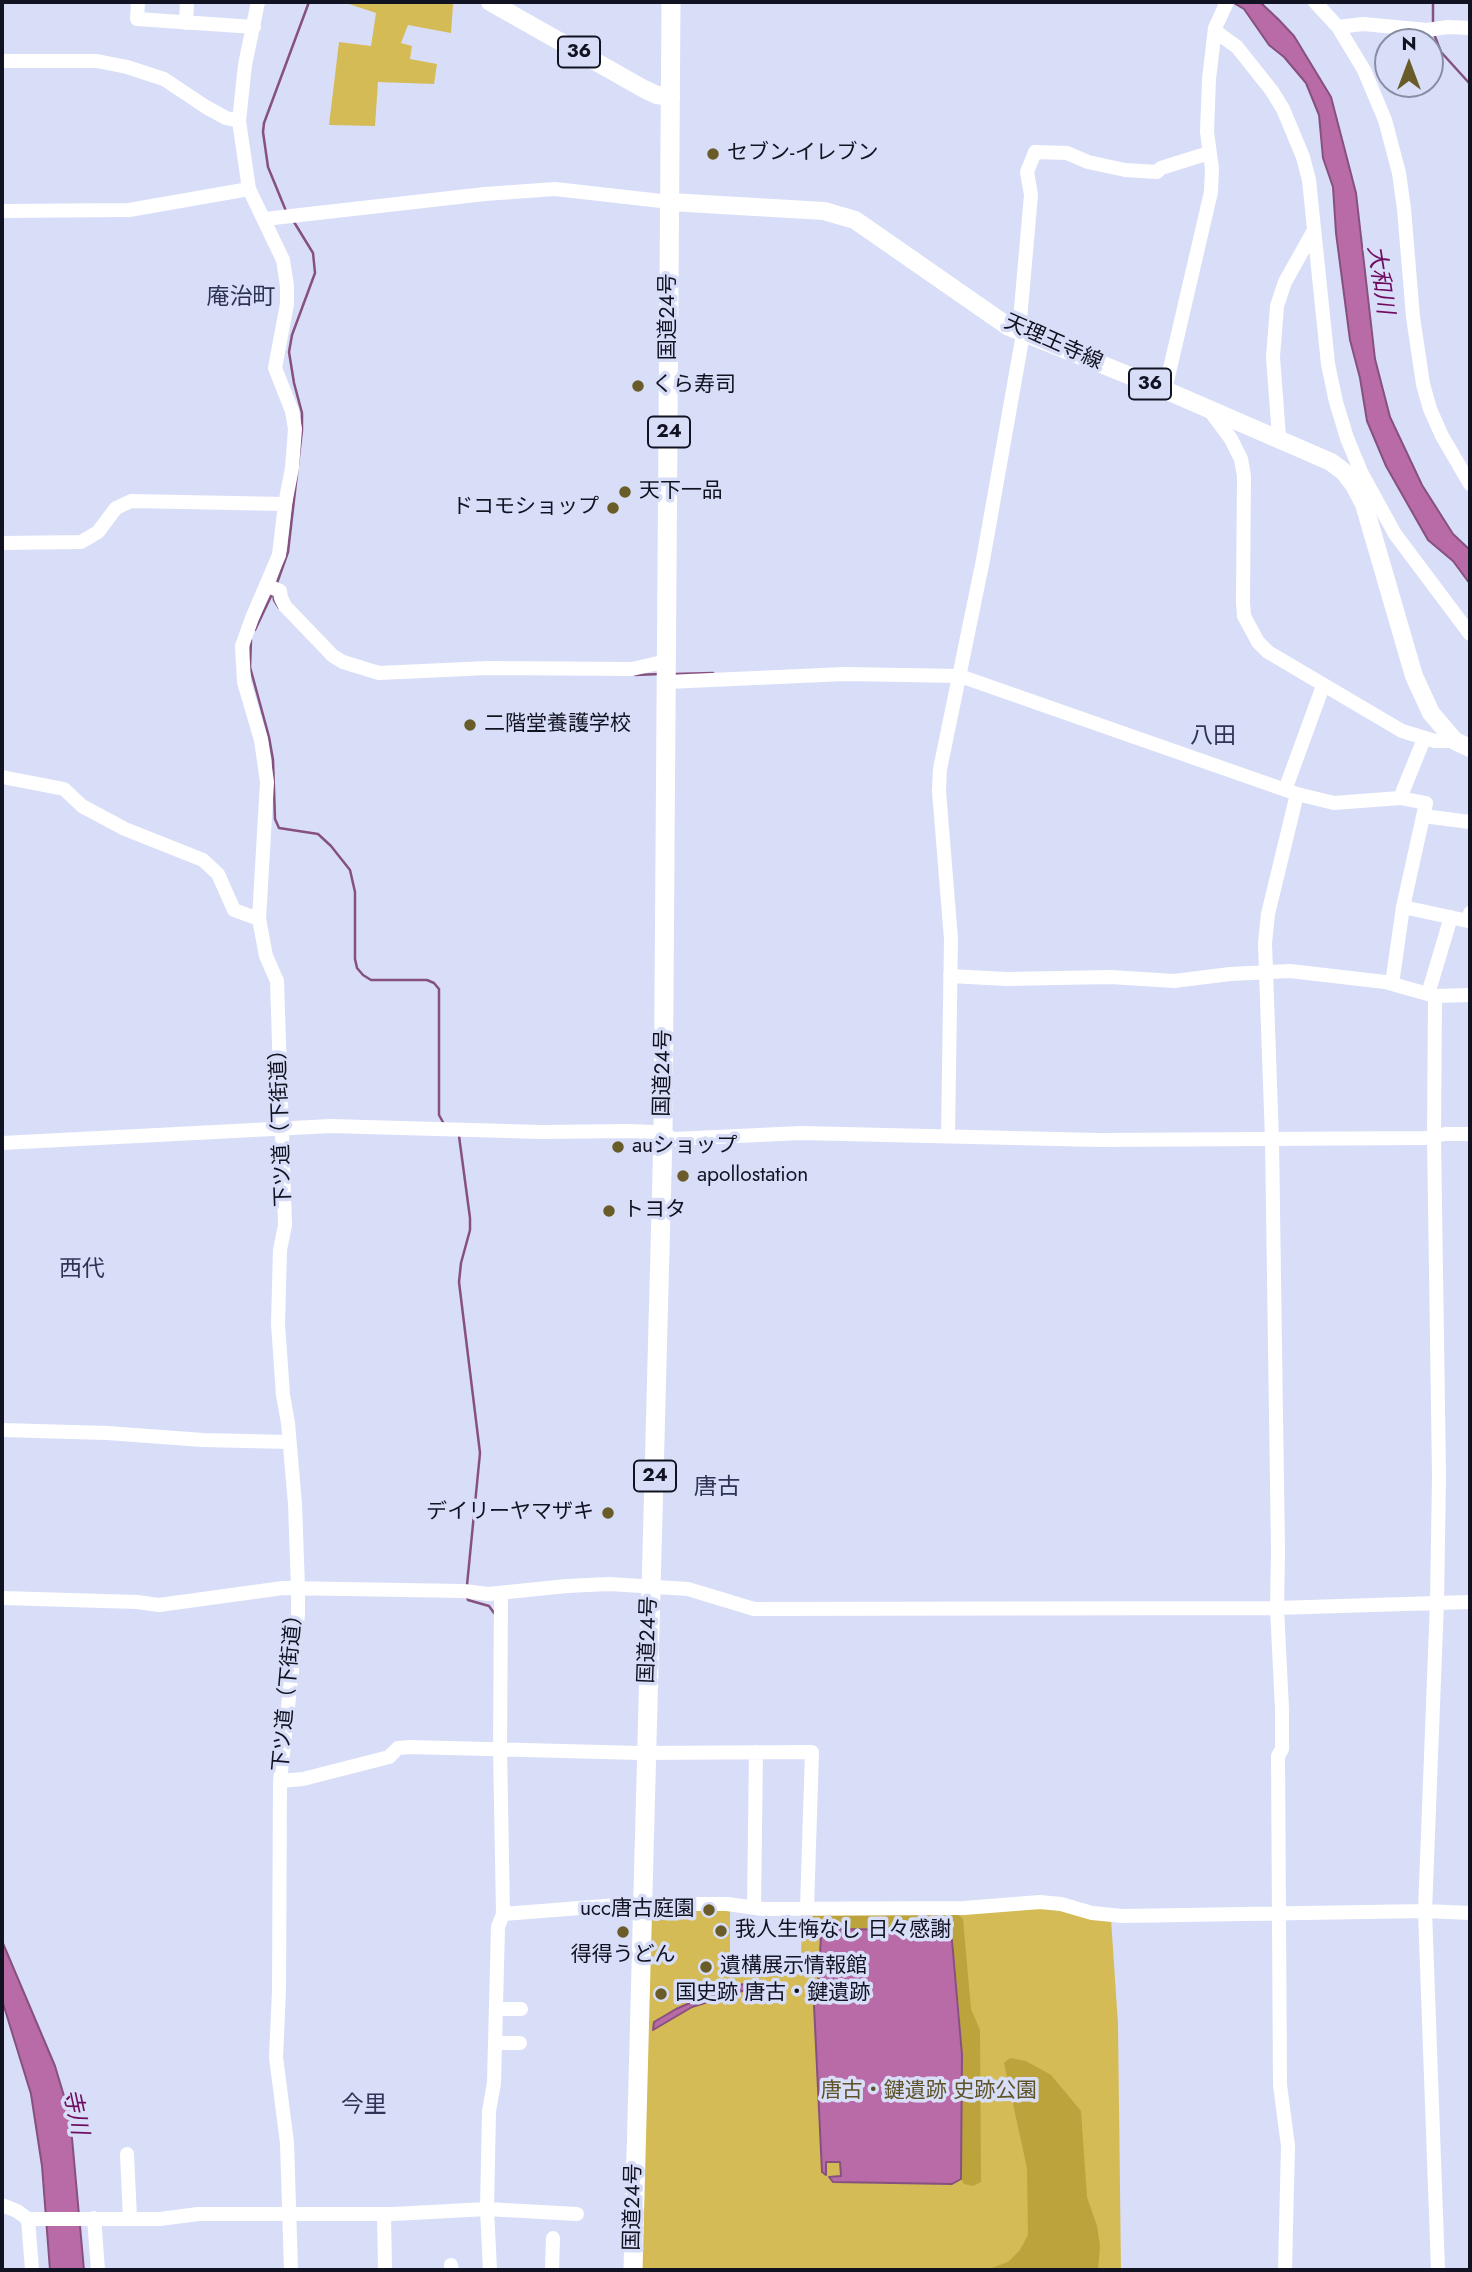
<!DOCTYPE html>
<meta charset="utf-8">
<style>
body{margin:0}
#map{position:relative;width:1472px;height:2272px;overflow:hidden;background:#d8def8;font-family:Jost,sans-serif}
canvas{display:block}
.frame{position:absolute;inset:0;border:4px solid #111322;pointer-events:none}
.north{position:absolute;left:1374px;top:28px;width:70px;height:70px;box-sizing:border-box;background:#d8def8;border:2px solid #888da2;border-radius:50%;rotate:0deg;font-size:19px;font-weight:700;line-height:28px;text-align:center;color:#111322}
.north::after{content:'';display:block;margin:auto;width:24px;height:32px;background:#695c29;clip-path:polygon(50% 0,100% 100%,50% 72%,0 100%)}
</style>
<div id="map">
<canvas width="1472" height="2272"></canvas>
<div class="frame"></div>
<div class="north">N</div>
</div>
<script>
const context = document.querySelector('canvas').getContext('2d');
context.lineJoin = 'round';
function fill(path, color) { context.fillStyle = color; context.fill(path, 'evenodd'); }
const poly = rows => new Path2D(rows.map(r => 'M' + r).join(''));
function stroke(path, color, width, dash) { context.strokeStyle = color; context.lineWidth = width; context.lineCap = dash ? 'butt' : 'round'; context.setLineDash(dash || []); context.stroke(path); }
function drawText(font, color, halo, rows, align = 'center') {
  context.font = font + ' Jost,"Noto Sans JP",sans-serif'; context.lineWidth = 7; context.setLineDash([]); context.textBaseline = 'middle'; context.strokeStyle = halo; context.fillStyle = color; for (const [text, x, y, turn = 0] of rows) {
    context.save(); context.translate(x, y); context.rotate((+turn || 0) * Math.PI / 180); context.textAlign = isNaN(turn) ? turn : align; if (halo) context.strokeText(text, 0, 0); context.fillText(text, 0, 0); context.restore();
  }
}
fill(poly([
 [343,2,452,2,453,5,451,33,408,25,401,43,412,46,410,59,437,64,434,84,378,82,375,126,329,125,339,42,371,46,376,13],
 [1040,1905,1111,1919,1118,2024,1121,2270,640,2270,650,1909,730,1907,730,1966,795,1967,801,1958,802,1913]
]), '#d4bb56');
fill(poly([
 [955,1912,963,1919,971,2009,980,2030,981,2182,973,2186,964,2184,962,2180,962,2045,953,1939,944,1930,829,1928,810,1916,811,1914],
 [1010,2058,1026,2061,1051,2075,1081,2111,1087,2197,1097,2226,1100,2246,1098,2270,987,2270,1008,2262,1020,2250,1028,2235,1027,2168,1004,2063]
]), '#bca33b');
const water = poly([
 [1232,2,1260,2,1278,19,1294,36,1331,97,1356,193,1375,359,1390,417,1422,485,1453,534,1470,550,1470,584,1453,561,1428,540,1386,466,1367,421,1360,378,1350,340,1336,233,1333,187,1323,158,1319,115,1306,83,1284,57,1269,45,1244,9,1232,2],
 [829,1929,945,1930,952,1940,962,2055,961,2179,952,2184,833,2182,829,2177,841,2176,840,2162,826,2162,826,2175,822,2172,814,2005,819,1974,821,1935,829,1929],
 [2,1941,55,2066,70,2116,84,2270,50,2270,42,2166,31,2094,2,2000,2,1941],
 [750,1982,752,1988,692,2007,653,2030,654,2022,676,2009,708,1995,750,1982]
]);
fill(water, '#b86ba7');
stroke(water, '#86517f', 2);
stroke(poly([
 [1433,2,1433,24],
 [1434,34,1441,52,1470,84],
 [286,211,268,167,263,132,264,123,309,2],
 [277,583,288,552,302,430,302,413,294,383,289,352,292,335,315,273,313,253,294,222],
 [273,592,274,600,279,608],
 [255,630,273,592],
 [251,640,250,667,269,737,273,760,275,819,279,828,318,834,331,846,350,870,355,892,355,959,357,968,363,975,371,980,427,980,434,983,439,989,439,1115,444,1124],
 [674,674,713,673],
 [635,675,660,674],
 [459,1136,470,1218,470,1230,461,1263,459,1282,480,1453,467,1585],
 [466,1595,468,1600,489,1606,494,1613]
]), '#86517f', 2.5);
stroke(poly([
 [138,2,137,19,254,27],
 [258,2,245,65,239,121,249,189,283,260,287,286,287,304,275,368,292,411,295,429,292,468,285,504,279,555,252,618,242,646,244,682,261,740,267,782,259,919,266,956,277,981,285,1225,280,1250,278,1324,283,1395,288,1423,295,1504,298,1588,298,1614,280,1781,279,1991,276,2057,287,2143,291,2270],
 [1315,2,1338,27,1364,70,1385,120,1399,173,1404,209,1413,317,1423,384,1430,409,1442,436,1470,484],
 [186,23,187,2],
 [1338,27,1363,24,1427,30,1448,27,1470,28],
 [1215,31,1237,47,1272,91,1283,109,1303,157,1309,180,1328,364,1336,402,1347,438,1361,472,1395,534,1470,634],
 [2,61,97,61,127,67,164,79,206,107,226,118,239,121],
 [2,211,129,210,249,189],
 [265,219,485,194,555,189,670,202],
 [1019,331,1031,195,1027,172,1035,152,1067,153,1088,162,1125,170,1157,172,1161,168,1209,153],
 [1165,390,1211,192,1212,169,1207,132,1209,79,1215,28,1227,2],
 [1208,408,1231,439,1241,459,1244,476,1243,602,1244,616,1258,642,1268,652,1402,731,1435,741,1455,741],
 [1279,437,1273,357,1277,306,1285,282,1313,232],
 [2,543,81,542,98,532,116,508,131,501,285,504],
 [266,585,280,591,281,598,285,606,333,656,343,662,379,673,488,668,632,669,667,661],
 [667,682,845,674,960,676,1297,794,1334,803,1400,798,1426,803,1403,907,1392,984],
 [2,777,64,789,82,806,125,829,203,860,218,874,234,910,259,919],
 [1285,790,1323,686],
 [1400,798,1424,739],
 [1423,816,1470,822],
 [1403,907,1468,921,1470,913],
 [950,976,1006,979,1110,977,1174,981,1230,974,1290,971,1385,982,1435,996,1470,995],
 [1428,994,1451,917],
 [1435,996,1434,1136,1439,1476,1437,1602,1425,1911,1438,2270],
 [948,1135,951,939,939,791,940,769,983,560,1023,334],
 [2,1143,331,1126,542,1132,628,1131,653,1132,674,1139,801,1133,1099,1140,1425,1138,1445,1134,1470,1134],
 [2,1430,107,1433,203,1440,289,1442],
 [2,1598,137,1602,159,1605,283,1588,464,1591,488,1594,567,1586,609,1584,688,1589,754,1609,1277,1608,1470,1602],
 [280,1781,303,1779,389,1757,398,1748,410,1747,640,1753,812,1752,807,1908],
 [754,1908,756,1752],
 [503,1914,631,1904,727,1904,763,1909,964,1908,1040,1902,1061,1904,1092,1913,1123,1916,1425,1911,1470,1913],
 [496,2009,521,2009],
 [495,2043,520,2043],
 [127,2154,130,2218],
 [2,2205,17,2211,28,2219,160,2219,198,2214,393,2214,487,2209,577,2214],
 [384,2214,385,2270],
 [94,2218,98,2270],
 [28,2219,32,2270],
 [451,2265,452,2270],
 [490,2270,487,2209,489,2111,494,2083,498,1927,503,1914,500,1748,501,1593],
 [552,2270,553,2238],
 [1285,2270,1288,2146,1280,2085,1278,1756,1282,1749,1282,1709,1277,1608,1278,1552,1272,1139,1265,943,1268,914,1297,794]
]), '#fff', 14);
stroke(poly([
 [490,2,644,89,657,95,671,97],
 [670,202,824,211,855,220,1009,327,1165,390,1331,462,1344,472,1354,485,1364,504,1414,676,1431,713,1455,741,1470,748]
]), '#fff', 18);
stroke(poly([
 [633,2270,663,1136,671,2]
]), '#fff', 19);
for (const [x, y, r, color] of [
 [713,154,7,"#695c29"],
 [638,386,7,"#695c29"],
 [625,492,7,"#695c29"],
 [613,508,7,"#695c29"],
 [470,725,7,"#695c29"],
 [618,1147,7,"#695c29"],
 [683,1176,7,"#695c29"],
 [609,1211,7,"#695c29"],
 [608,1513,7,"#695c29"],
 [709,1910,7,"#695c29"],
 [721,1931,7,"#695c29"],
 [623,1932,7,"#695c29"],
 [706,1967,7,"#695c29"],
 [661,1994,7,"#695c29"]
]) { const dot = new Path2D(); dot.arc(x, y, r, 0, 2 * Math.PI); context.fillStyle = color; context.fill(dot); stroke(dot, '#d8def8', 2.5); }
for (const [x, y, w] of [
 [579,52,42],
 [1150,384,42],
 [669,432,42],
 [655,1476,42]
]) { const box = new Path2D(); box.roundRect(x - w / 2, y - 15.5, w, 31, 5); context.fillStyle = '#d8def8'; context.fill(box); stroke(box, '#111322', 2); }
drawText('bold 19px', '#111322', null, [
 ["36",579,52],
 ["36",1150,384],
 ["24",669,432],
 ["24",655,1476]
]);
drawText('21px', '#111322', '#d8def8', [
 ["セブン-イレブン",727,154],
 ["くら寿司",652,386],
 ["天下一品",639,492],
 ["ドコモショップ",599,508,"right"],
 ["二階堂養護学校",484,725],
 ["auショップ",632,1147],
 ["apollostation",697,1176],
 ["トヨタ",623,1211],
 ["デイリーヤマザキ",594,1513,"right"],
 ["ucc唐古庭園",695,1910,"right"],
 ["我人生悔なし 日々感謝",735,1931],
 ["得得うどん",623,1956,"center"],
 ["遺構展示情報館",720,1967],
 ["国史跡 唐古・鍵遺跡",675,1994]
], 'left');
drawText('21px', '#111322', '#d8def8', [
 ["国道24号",669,317,-90],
 ["天理王寺線",1053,343,24],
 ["国道24号",664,1073,-89],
 ["下ツ道（下街道）",282,1123,-92],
 ["国道24号",649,1640,-88],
 ["下ツ道（下街道）",289,1688,-85],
 ["国道24号",634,2207,-89]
]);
drawText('21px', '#5d5228', '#d8def8', [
 ["唐古・鍵遺跡 史跡公園",929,2092]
]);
drawText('italic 23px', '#6e0c5f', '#d8def8', [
 ["大和川",1379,280,81],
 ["寺川",74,2112,78]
]);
drawText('23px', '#2f3456', '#d8def8', [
 ["庵治町",241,298],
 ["八田",1213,737],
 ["西代",82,1270],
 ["唐古",717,1488],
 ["今里",364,2106]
]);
</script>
